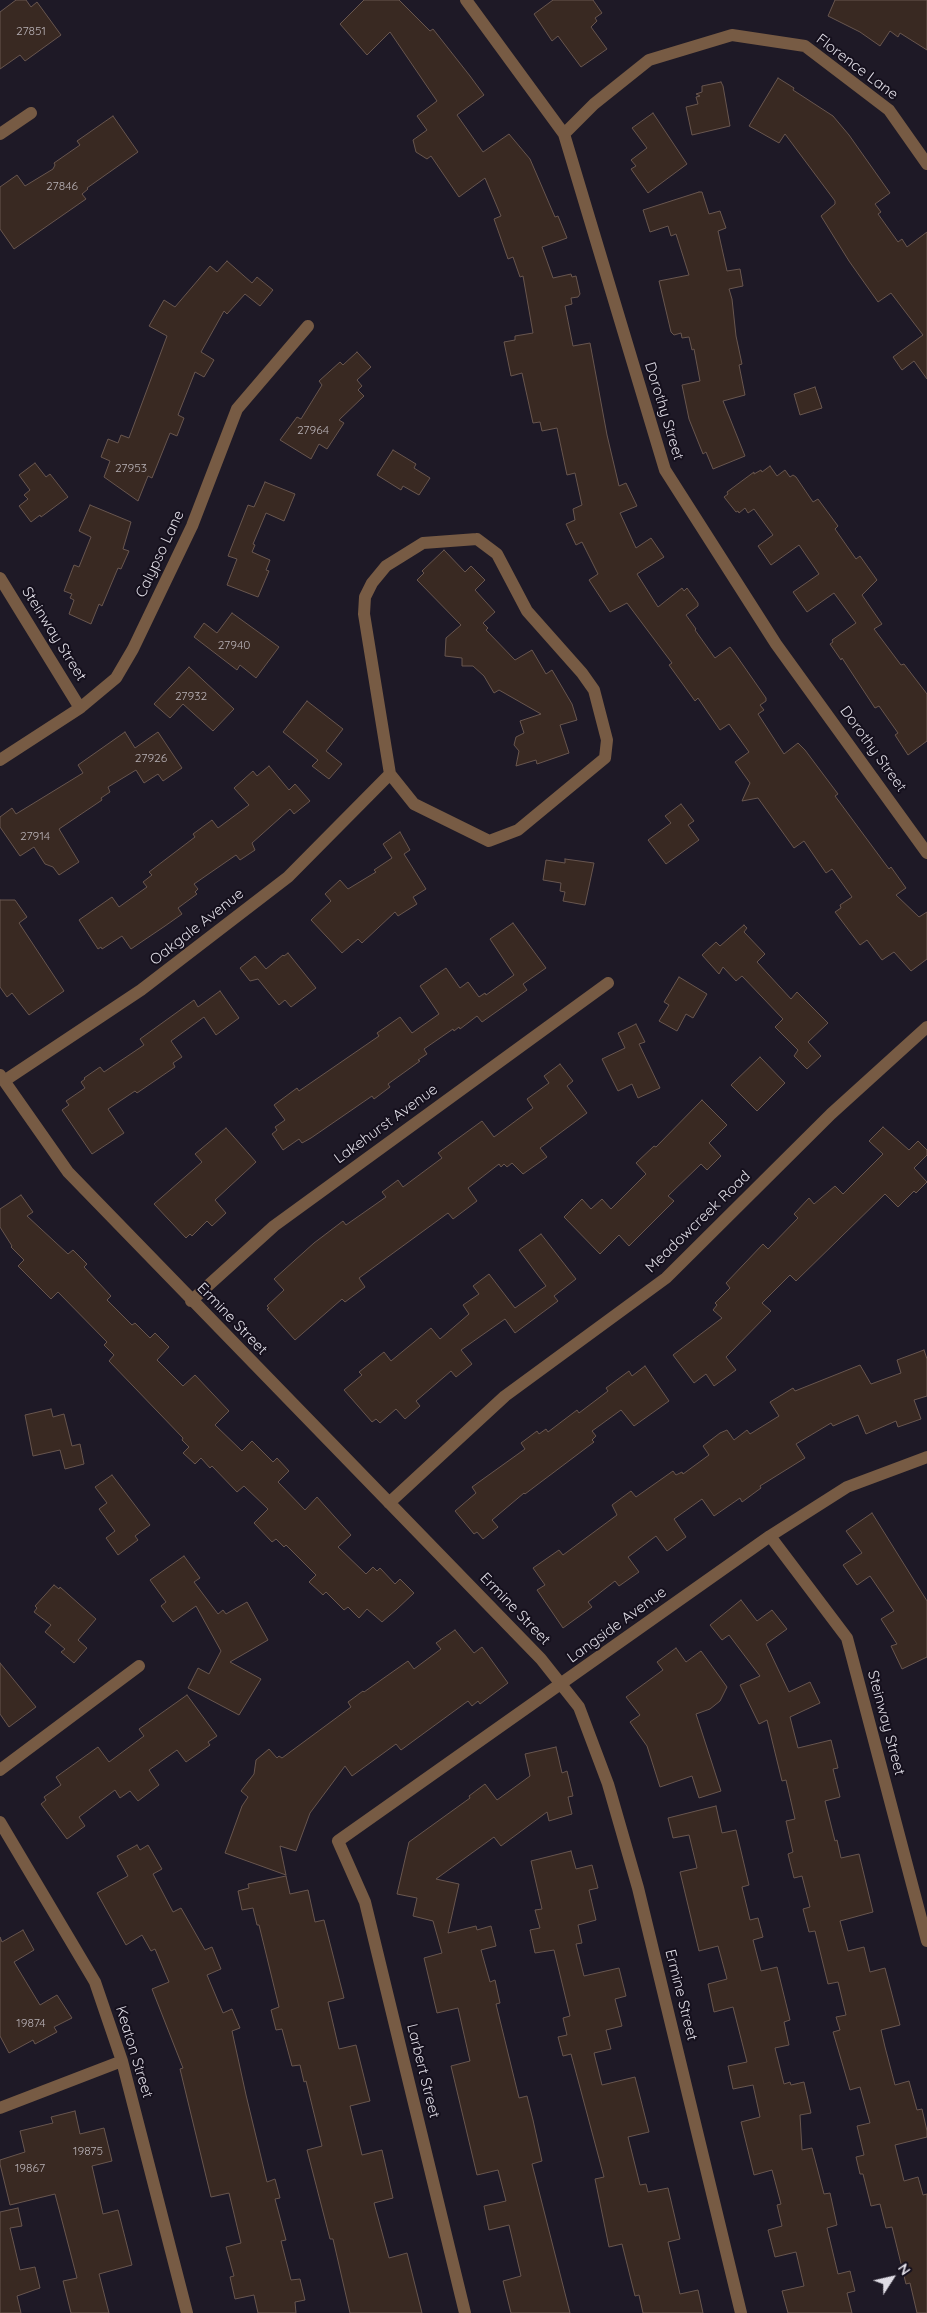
<!DOCTYPE html>
<style>
body{margin:0}
#map{position:relative;width:927px;height:2313px;overflow:hidden;background:#1e1926;font-family:Quicksand,sans-serif}
canvas{display:block}
.north{position:absolute;left:867px;top:2253px;width:50px;height:50px;-webkit-text-stroke:4px #15101d;paint-order:stroke;rotate:55deg;font-size:14px;font-weight:700;line-height:20px;text-align:center;color:#dfdce5}
.north::after{content:'';display:block;margin:auto;width:18px;height:22px;background:#dfdce5;clip-path:polygon(50% 0,100% 100%,50% 72%,0 100%)}
</style>
<div id="map">
<canvas width="927" height="2313"></canvas>
<div class="north">N</div>
</div>
<script>
const context = document.querySelector('canvas').getContext('2d');
context.lineJoin = 'round';
function fill(path, color) { context.fillStyle = color; context.fill(path, 'evenodd'); }
const poly = rows => new Path2D(rows.map(r => 'M' + r).join(''));
function stroke(path, color, width, dash) { context.strokeStyle = color; context.lineWidth = width; context.lineCap = dash ? 'butt' : 'round'; context.setLineDash(dash || []); context.stroke(path); }
function drawText(font, color, halo, rows, align = 'center') {
  context.font = font + ' Quicksand,sans-serif'; context.lineWidth = 4; context.setLineDash([]); context.textBaseline = 'middle'; context.strokeStyle = halo; context.fillStyle = color; for (const [text, x, y, turn = 0] of rows) {
    context.save(); context.translate(x, y); context.rotate((+turn || 0) * Math.PI / 180); context.textAlign = isNaN(turn) ? turn : align; if (halo) context.strokeText(text, 0, 0); context.fillText(text, 0, 0); context.restore();
  }
}
const building = poly([
 [16,0,26,0,31,7,37,2,61,35,25,61,20,55,0,69,0,12,16,0],
 [364,0,399,0,430,31,433,29,470,76,484,95,457,115,483,152,509,134,530,159,555,217,558,216,567,238,542,247,553,278,571,274,572,277,576,276,580,294,578,297,571,298,572,304,565,306,573,346,590,343,607,435,619,486,626,483,637,506,620,513,636,548,651,538,664,557,637,574,658,607,682,588,684,591,687,588,698,603,698,606,686,615,696,629,695,630,715,658,730,647,736,655,766,698,766,701,760,705,764,710,758,714,784,754,798,743,805,750,838,794,835,796,889,869,891,867,906,888,896,895,919,917,927,912,927,959,911,971,894,952,882,960,867,940,860,945,835,912,841,908,840,905,852,897,832,869,826,873,804,841,794,848,758,798,742,801,750,783,735,762,749,752,729,724,720,730,698,698,695,701,669,665,672,663,627,603,610,612,589,580,598,574,582,542,576,545,566,524,575,520,573,509,582,505,575,473,567,475,557,428,542,431,540,422,533,423,522,373,511,376,504,342,515,340,515,336,533,333,523,276,520,277,513,257,508,259,494,219,501,216,485,178,459,197,431,156,427,159,416,152,413,140,427,130,417,116,437,101,390,32,367,55,340,24,364,0],
 [553,0,593,0,602,13,595,18,597,21,591,27,607,49,581,67,558,36,552,41,534,14,553,0],
 [835,0,927,0,927,50,900,33,898,37,890,31,880,46,860,32,828,16,835,0],
 [778,78,794,88,793,90,833,116,849,135,890,193,875,204,881,212,878,214,898,242,902,239,907,247,927,232,927,379,914,361,902,370,893,357,923,335,891,293,878,302,849,261,821,216,835,204,835,201,785,134,779,143,749,126,778,78],
 [721,82,723,86,730,126,692,135,686,107,698,104,696,97,700,96,696,94,702,92,702,86,721,82],
 [653,113,687,164,648,193,631,169,636,166,631,160,647,148,632,128,653,113],
 [113,116,138,152,87,188,88,189,82,194,86,199,14,249,0,229,0,187,17,175,25,186,53,169,55,165,54,163,80,145,77,141,113,116],
 [699,192,702,192,709,214,720,211,726,228,718,231,727,271,740,269,743,286,729,289,732,299,736,336,742,364,739,365,745,395,723,401,745,456,713,469,706,452,703,454,689,419,682,385,700,381,694,349,692,350,689,337,682,338,681,333,674,335,671,332,659,281,689,275,676,234,671,236,668,226,650,232,643,210,699,192],
 [227,261,252,283,257,277,273,290,260,306,245,294,227,314,224,311,201,352,214,360,204,377,195,372,178,415,184,418,177,436,170,433,152,478,148,476,138,501,104,477,110,461,101,457,108,439,118,443,121,435,129,438,167,336,149,326,164,300,175,307,210,266,217,272,227,261],
 [357,352,371,367,357,380,362,386,358,390,364,396,339,420,344,423,327,449,319,444,311,459,280,440,297,417,301,419,322,385,319,381,340,362,343,365,357,352],
 [815,387,822,408,800,415,794,394,815,387],
 [393,450,416,464,414,468,430,478,419,495,403,486,401,490,377,475,393,450],
 [35,463,46,477,50,474,68,497,41,517,40,515,31,522,19,506,28,499,24,495,30,490,19,475,35,463],
 [770,466,777,476,785,470,790,477,793,475,796,477,813,502,818,499,838,526,835,529,856,559,860,556,877,580,862,595,882,624,874,629,901,665,904,664,927,694,927,741,908,755,895,735,898,733,879,706,875,708,842,658,841,660,830,644,833,642,832,640,856,623,834,593,807,612,793,592,819,574,799,545,771,565,758,546,773,535,754,509,748,513,745,508,739,513,738,511,736,512,724,497,728,494,727,492,754,472,754,474,761,470,762,472,770,466],
 [265,482,295,494,284,521,266,513,253,544,255,545,252,552,270,560,266,570,269,571,258,597,227,585,237,559,228,556,248,505,254,507,265,482],
 [90,505,131,522,123,549,129,551,121,569,118,568,102,606,99,604,91,624,69,614,74,600,70,598,72,594,64,591,74,565,79,567,91,537,79,531,90,505],
 [444,550,465,572,471,566,485,580,475,590,495,612,483,623,488,628,486,630,515,660,532,650,546,674,552,670,572,704,577,720,560,725,569,753,537,764,536,760,516,766,519,751,514,745,516,737,524,733,520,721,541,714,499,690,494,693,484,676,473,666,462,666,462,658,445,656,446,638,461,625,417,580,424,573,422,571,444,550],
 [232,613,279,647,256,678,240,665,237,670,194,637,204,623,217,633,232,613],
 [189,667,234,709,213,731,183,704,170,718,154,704,189,667],
 [307,701,343,729,326,751,342,764,329,779,312,766,318,760,283,732,307,701],
 [125,732,135,748,158,732,182,768,163,781,158,774,144,783,136,770,108,787,110,792,101,798,102,800,59,829,79,862,59,875,53,867,45,864,34,847,20,856,0,827,0,817,12,808,16,814,83,773,78,765,125,732],
 [269,766,289,790,295,784,310,801,294,814,290,809,252,843,255,850,240,860,236,855,194,884,198,889,195,892,197,894,178,908,182,914,165,926,131,949,122,936,102,949,101,947,98,949,79,920,112,897,119,907,147,887,143,882,152,875,149,872,195,837,193,834,212,820,218,828,249,805,234,788,253,771,257,776,269,766],
 [681,804,694,821,688,825,699,840,666,864,648,840,671,823,665,816,681,804],
 [400,832,410,850,404,854,426,889,413,897,417,904,398,916,395,912,362,943,358,939,342,953,311,920,331,901,325,894,340,880,348,889,376,872,374,870,392,858,383,844,400,832],
 [565,859,594,863,585,905,563,901,565,892,560,891,561,883,543,880,546,860,565,863,565,859],
 [0,900,15,900,27,917,19,923,64,991,29,1015,12,993,7,997,0,987,0,900],
 [513,923,546,968,523,984,527,990,482,1022,477,1016,460,1029,459,1027,454,1031,453,1029,424,1049,427,1054,418,1060,420,1061,388,1084,390,1087,374,1099,372,1096,311,1138,302,1143,299,1139,283,1150,272,1134,277,1130,275,1127,285,1120,274,1105,297,1088,299,1091,379,1036,377,1033,400,1017,412,1033,439,1014,420,986,446,968,460,988,468,982,479,997,485,993,486,995,514,975,490,939,513,923],
 [744,925,747,928,744,932,765,954,757,962,791,999,797,992,828,1023,808,1042,821,1056,807,1069,794,1056,798,1050,775,1027,783,1019,742,976,736,981,723,967,719,974,702,955,716,942,720,946,744,925],
 [288,953,316,988,291,1007,285,1000,279,1005,258,979,250,981,240,968,255,956,266,969,283,955,284,956,288,953],
 [679,977,707,994,693,1018,686,1014,677,1031,659,1021,669,1005,664,1002,679,977],
 [220,991,239,1018,216,1035,204,1017,171,1041,182,1057,173,1063,175,1067,137,1093,135,1091,108,1109,124,1133,92,1154,62,1110,69,1105,66,1101,85,1088,81,1082,85,1079,84,1078,100,1067,104,1072,144,1045,140,1039,194,1000,198,1007,220,991],
 [636,1024,645,1042,639,1044,660,1088,638,1098,632,1084,618,1091,602,1059,625,1048,618,1033,636,1024],
 [760,1057,785,1083,757,1111,731,1085,760,1057],
 [560,1064,573,1081,567,1086,587,1113,540,1148,547,1157,523,1174,512,1163,507,1167,504,1164,501,1167,499,1164,468,1188,477,1201,453,1219,448,1213,359,1278,365,1287,345,1302,342,1299,295,1340,267,1309,269,1308,267,1306,284,1290,274,1279,314,1243,343,1221,346,1225,386,1197,382,1192,398,1180,403,1187,442,1158,438,1153,482,1121,494,1137,533,1108,527,1099,549,1083,544,1076,560,1064],
 [702,1100,727,1125,709,1143,721,1156,707,1170,701,1164,668,1196,674,1201,629,1246,619,1235,600,1254,564,1217,582,1199,591,1209,602,1199,611,1209,646,1174,636,1163,654,1146,656,1147,702,1100],
 [883,1127,909,1150,918,1141,927,1150,927,1155,914,1168,927,1182,916,1193,914,1191,898,1207,885,1194,796,1281,790,1275,762,1303,771,1311,726,1357,736,1370,714,1386,706,1374,694,1383,673,1355,722,1318,713,1310,717,1305,715,1303,730,1288,726,1283,763,1244,768,1249,798,1218,794,1214,809,1198,814,1204,835,1186,843,1194,883,1154,869,1141,883,1127],
 [226,1128,256,1162,215,1200,226,1213,212,1226,207,1221,192,1236,190,1234,186,1238,154,1204,202,1162,195,1154,226,1128],
 [21,1195,33,1212,27,1216,68,1254,73,1250,87,1264,84,1267,111,1296,107,1300,132,1325,135,1323,150,1338,155,1333,169,1347,157,1360,183,1386,195,1375,229,1411,215,1425,242,1451,252,1441,273,1462,277,1458,289,1471,278,1482,305,1510,317,1497,351,1535,338,1547,366,1574,373,1567,377,1571,380,1568,395,1584,400,1579,414,1593,397,1609,382,1622,367,1609,359,1618,348,1607,344,1610,326,1592,323,1595,309,1582,316,1575,286,1545,284,1547,276,1539,272,1542,254,1523,268,1509,244,1486,237,1492,212,1466,210,1468,201,1458,195,1464,183,1453,189,1447,182,1440,183,1438,109,1361,114,1355,104,1345,107,1342,58,1292,51,1299,18,1266,24,1260,11,1247,12,1246,0,1227,0,1209,21,1195],
 [541,1234,576,1279,554,1296,558,1301,515,1333,505,1319,461,1350,472,1364,456,1377,451,1371,416,1401,420,1406,405,1419,396,1409,380,1423,376,1419,372,1422,344,1390,362,1375,359,1372,384,1352,391,1361,431,1328,440,1339,469,1314,463,1305,479,1294,473,1286,489,1274,515,1308,546,1286,519,1250,541,1234],
 [924,1350,927,1359,927,1396,914,1400,921,1419,898,1427,896,1421,866,1434,858,1415,833,1426,831,1423,796,1444,805,1458,760,1486,761,1488,742,1502,740,1498,714,1516,702,1499,674,1519,686,1537,667,1551,656,1536,628,1557,639,1572,619,1586,615,1581,588,1602,592,1607,563,1628,537,1590,545,1585,533,1568,559,1550,563,1555,617,1515,612,1505,631,1491,636,1497,673,1471,676,1475,682,1472,683,1474,709,1455,703,1446,720,1433,727,1430,734,1440,747,1430,750,1434,779,1416,770,1402,793,1388,795,1391,860,1365,871,1384,901,1373,897,1360,924,1350],
 [645,1366,669,1401,634,1426,621,1410,592,1431,596,1436,592,1440,594,1442,525,1494,524,1493,492,1520,498,1527,483,1539,477,1532,474,1534,455,1511,476,1493,472,1487,525,1449,521,1443,537,1431,539,1434,546,1429,548,1432,577,1410,579,1413,608,1391,606,1388,629,1371,632,1376,645,1366],
 [51,1409,53,1417,64,1414,72,1446,80,1444,84,1464,65,1469,60,1450,33,1456,25,1415,51,1409],
 [112,1475,150,1525,135,1536,138,1540,118,1555,106,1538,115,1531,99,1509,107,1503,95,1487,112,1475],
 [872,1513,927,1601,927,1657,902,1669,891,1646,897,1644,881,1619,894,1611,870,1576,857,1585,843,1565,862,1553,846,1531,872,1513],
 [184,1556,200,1578,194,1582,218,1614,223,1610,226,1614,247,1602,268,1640,230,1662,261,1679,239,1715,188,1688,198,1668,209,1674,221,1651,196,1606,173,1622,161,1606,166,1602,150,1580,184,1556],
 [54,1585,59,1589,60,1587,96,1619,78,1640,87,1648,74,1663,61,1652,65,1649,45,1632,51,1625,34,1612,37,1608,35,1606,54,1585],
 [741,1600,757,1621,772,1610,787,1629,766,1644,789,1692,810,1682,820,1703,790,1717,798,1748,831,1740,838,1768,833,1769,840,1797,825,1801,835,1841,837,1840,841,1858,859,1854,873,1912,840,1921,848,1951,864,1947,870,1972,885,1968,900,2025,881,2030,885,2047,895,2085,909,2081,917,2110,922,2109,927,2131,927,2137,895,2145,904,2181,918,2177,923,2195,927,2194,927,2313,917,2313,910,2283,906,2284,892,2227,886,2228,880,2204,871,2206,863,2174,860,2174,856,2157,864,2155,857,2126,870,2123,860,2087,850,2090,833,2032,840,2030,836,2017,846,2015,838,1982,828,1984,815,1931,809,1932,803,1909,810,1907,802,1876,794,1878,788,1854,793,1852,786,1821,795,1819,786,1780,782,1781,767,1720,759,1724,740,1685,760,1676,729,1635,722,1640,710,1625,741,1600],
 [455,1630,474,1653,482,1647,508,1683,480,1704,478,1701,472,1706,468,1701,401,1750,396,1744,352,1776,345,1766,310,1813,296,1851,280,1846,286,1875,225,1853,242,1806,248,1797,241,1791,254,1774,256,1760,269,1749,277,1758,279,1756,282,1758,351,1707,348,1702,363,1691,364,1692,408,1661,414,1669,441,1649,436,1643,455,1630],
 [676,1648,686,1662,701,1651,727,1687,720,1701,710,1709,696,1714,721,1791,699,1798,692,1776,660,1787,647,1746,630,1722,640,1715,626,1697,663,1670,657,1662,676,1648],
 [0,1663,36,1707,9,1727,0,1714,0,1663],
 [187,1695,217,1736,208,1742,210,1745,186,1762,177,1750,149,1770,159,1785,138,1801,130,1791,120,1798,115,1790,79,1817,85,1826,67,1839,41,1804,46,1800,44,1797,61,1785,56,1777,98,1747,109,1762,144,1736,139,1729,187,1695],
 [556,1747,562,1773,567,1771,573,1796,568,1797,572,1814,549,1821,547,1812,501,1846,494,1837,436,1879,459,1884,448,1933,476,1926,477,1930,491,1926,496,1946,481,1950,490,1982,495,1980,500,2003,496,2004,519,2098,527,2096,533,2120,542,2161,532,2164,570,2313,511,2313,503,2281,521,2276,509,2225,489,2230,484,2206,506,2201,498,2170,477,2175,451,2066,470,2061,458,2008,437,2013,424,1958,442,1953,433,1921,413,1916,417,1898,397,1894,409,1842,470,1798,469,1796,485,1784,497,1800,530,1776,525,1754,556,1747],
 [716,1806,722,1833,736,1830,749,1885,742,1887,750,1920,758,1918,763,1937,753,1940,761,1971,777,1967,790,2020,784,2022,789,2045,775,2048,784,2084,790,2082,791,2085,804,2082,811,2113,800,2115,802,2150,812,2148,824,2194,830,2193,837,2225,827,2228,838,2274,850,2271,855,2291,847,2293,852,2313,788,2313,782,2291,804,2286,796,2252,775,2257,768,2230,782,2226,777,2205,781,2204,772,2170,754,2175,741,2122,760,2117,753,2085,733,2089,728,2066,747,2062,733,2007,714,2012,708,1984,727,1979,718,1946,699,1951,680,1872,697,1868,689,1835,673,1838,668,1818,716,1806],
 [137,1845,140,1850,148,1845,162,1869,153,1874,173,1912,181,1908,205,1950,212,1947,221,1969,207,1975,223,2013,232,2009,240,2028,232,2031,246,2095,267,2182,275,2179,280,2198,275,2199,286,2240,281,2241,291,2280,300,2279,305,2300,295,2302,296,2313,258,2313,254,2295,235,2299,230,2277,234,2276,226,2247,241,2243,229,2193,211,2197,180,2069,183,2068,152,1989,169,1982,155,1949,151,1951,142,1935,126,1945,97,1893,128,1876,117,1856,137,1845],
 [571,1851,576,1869,592,1865,598,1888,589,1890,596,1920,578,1925,582,1943,576,1944,584,1976,619,1968,626,1996,615,1999,622,2026,606,2030,611,2049,594,2053,602,2085,635,2077,649,2132,628,2137,640,2185,646,2184,648,2192,668,2188,680,2239,668,2242,680,2294,698,2290,703,2313,643,2313,639,2295,635,2296,622,2244,609,2247,595,2179,604,2177,571,2054,563,2056,558,2037,567,2035,563,2018,570,2016,554,1950,535,1953,530,1930,540,1928,535,1910,542,1909,531,1861,571,1851],
 [286,1876,290,1894,308,1890,315,1922,324,1920,344,1998,328,2002,339,2049,356,2045,370,2101,350,2106,362,2155,382,2150,393,2198,374,2203,389,2258,407,2253,422,2313,350,2313,333,2239,330,2239,307,2150,322,2146,306,2081,304,2082,300,2065,292,2066,282,2029,276,2030,271,2010,279,2007,259,1925,257,1925,253,1908,242,1910,238,1891,249,1888,248,1884,286,1876],
 [23,1930,34,1950,14,1962,40,2005,57,1995,72,2018,54,2027,57,2032,35,2044,33,2040,9,2053,0,2036,0,1937,2,1942,23,1930],
 [75,2111,80,2134,104,2128,112,2161,92,2166,103,2214,118,2210,132,2265,99,2274,109,2313,71,2313,63,2281,77,2278,55,2194,10,2205,0,2164,0,2160,25,2152,20,2131,53,2123,51,2117,75,2111],
 [18,2208,22,2226,10,2228,20,2270,35,2267,40,2288,17,2296,21,2313,0,2313,0,2212,18,2208]
]);
fill(building, '#392922');
stroke(building, '#68564f', 1);
stroke(poly([
 [466,0,564,134,665,470,776,644,927,853],
 [0,134,31,113],
 [564,134,594,104,649,60,732,35,805,46,889,110,927,164],
 [477,539,497,554,527,611,582,673,594,690,607,740,605,758,518,830,489,841,414,804,390,774,364,614,365,597,372,583,386,566,423,543,477,539],
 [0,578,80,708],
 [0,760,80,708,116,678,133,649,192,526,237,409,308,326],
 [0,1075,68,1172,541,1659,579,1707,608,1784,638,1888,741,2313],
 [4,1081,141,990,288,877,390,774],
 [191,1301,274,1226,608,983],
 [389,1503,505,1396,666,1278,831,1114,927,1027],
 [770,1536,847,1638,927,1941],
 [0,1770,139,1666],
 [0,1822,95,1982,122,2061,187,2313],
 [0,2108,122,2061],
 [465,2313,365,1902,338,1841,770,1536,847,1487,927,1457]
]), '#775b44', 12);
drawText('12px', '#b6afb4', null, [
 ["27851",31,31],
 ["27846",62,186],
 ["27964",313,430],
 ["27953",131,468],
 ["27940",234,645],
 ["27932",191,696],
 ["27926",151,758],
 ["27914",35,836],
 ["19874",31,2023],
 ["19875",88,2151],
 ["19867",30,2168]
]);
drawText('15px', '#dfdce5', '#15101d', [
 ["Florence Lane",857,67,37],
 ["Dorothy Street",664,411,73],
 ["Calypso Lane",160,554,-65],
 ["Steinway Street",54,634,58],
 ["Dorothy Street",873,749,54],
 ["Oakgale Avenue",197,927,-38],
 ["Lakehurst Avenue",386,1124,-36],
 ["Meadowcreek Road",698,1222,-44],
 ["Ermine Street",232,1319,46],
 ["Ermine Street",515,1609,46],
 ["Langside Avenue",617,1625,-36],
 ["Steinway Street",886,1723,75],
 ["Ermine Street",681,1995,76],
 ["Keaton Street",134,2052,73],
 ["Larbert Street",423,2071,76]
]);
</script>
